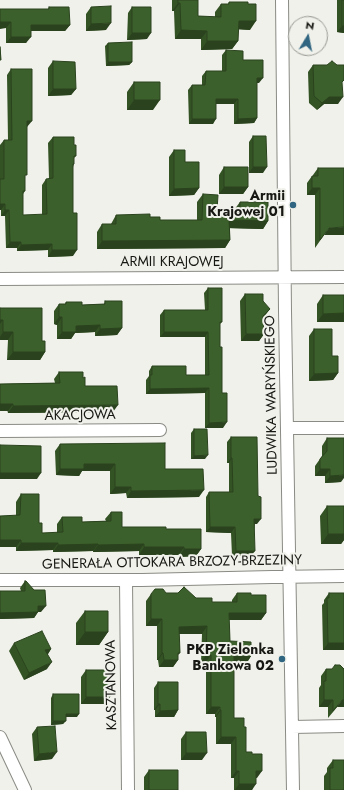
<!DOCTYPE html>
<meta charset="utf-8">
<style>
body{margin:0}
#map{position:relative;width:344px;height:790px;overflow:hidden;background:#f0f1ea;font-family:Jost,sans-serif}
canvas{display:block}
.north{position:absolute;left:288px;top:16px;width:40px;height:40px;box-sizing:border-box;background:#f0f1ea;border:1px solid #999a94;border-radius:50%;rotate:10deg;font-size:11px;font-weight:700;line-height:16px;text-align:center;color:#171714}
.north::after{content:'';display:block;margin:auto;width:14px;height:18px;background:#316682;clip-path:polygon(50% 0,100% 100%,50% 72%,0 100%)}
</style>
<div id="map">
<canvas width="344" height="790"></canvas>
<div class="north">N</div>
</div>
<script>
const context = document.querySelector('canvas').getContext('2d');
context.lineJoin = 'round';
const poly = rows => new Path2D(rows.map(r => 'M' + r).join(''));
function stroke(path, color, width, dash) { context.strokeStyle = color; context.lineWidth = width; context.lineCap = dash ? 'butt' : 'round'; context.setLineDash(dash || []); context.stroke(path); }
function fill(path, color) { context.fillStyle = color; context.fill(path, 'evenodd'); }
function drawText(font, color, halo, rows, align = 'center') {
  context.font = font + ' Jost,sans-serif'; context.lineWidth = 4; context.setLineDash([]); context.textBaseline = 'middle'; context.strokeStyle = halo; context.fillStyle = color; for (const [text, x, y, turn = 0] of rows) {
    context.save(); context.translate(x, y); context.rotate((+turn || 0) * Math.PI / 180); context.textAlign = isNaN(turn) ? turn : align; if (halo) context.strokeText(text, 0, 0); context.fillText(text, 0, 0); context.restore();
  }
}
const street = poly([
 [282,0,285,311,293,790],
 [0,279,344,277],
 [287,428,344,428],
 [0,431,160,430],
 [0,580,142,580,272,577,344,576],
 [126,580,128,790],
 [292,727,344,726],
 [0,737,25,790]
]);
stroke(street, '#8a8b84', 14);
stroke(street, '#fff', 12);
fill(poly([
 [172,0,198,0,198,16,215,17,215,12,221,4,228,4,229,2,250,30,238,29,238,41,232,49,201,50,201,39,175,39,174,11,172,11],
 [337,0,344,0,344,33,337,32],
 [49,7,70,25,65,31,31,31,26,43,6,43,6,28,0,9,48,9],
 [91,7,106,30,86,31,86,14],
 [132,7,147,39,127,40,128,13],
 [108,43,132,62,129,65,106,66,105,46],
 [226,50,243,60,259,83,257,83,257,118,254,123,234,124,234,104,216,104,213,124,189,124,188,90,192,85,202,85,202,76,206,71,222,71,222,55],
 [53,61,76,89,71,95,48,96,48,68],
 [313,65,342,82,338,104,324,104,317,110,309,103,308,72],
 [11,69,27,127,25,178,25,191,23,194,23,215,42,215,42,185,46,179,49,179,48,143,53,137,74,145,76,156,74,158,74,164,73,167,73,256,48,257,48,250,17,251,17,248,6,248,5,216,1,216,1,210,0,210,0,145,4,140,8,140,7,75],
 [134,82,153,110,127,110,127,92],
 [253,136,263,173,249,173,249,142],
 [174,150,185,162,199,188,194,195,169,196,169,157],
 [224,167,248,187,243,194,219,194,219,175],
 [318,168,344,168,324,235,315,248,315,195,307,195,307,183,312,176,313,176,313,175],
 [203,194,217,210,234,210,240,202,268,221,263,229,230,228,230,240,225,248,97,249,97,232,102,224,111,224,116,215,150,217,160,220,197,220,197,202],
 [208,288,222,322,220,324,220,347,223,428,205,428,205,393,146,394,146,380,149,376,149,371,152,366,186,375,205,375,205,337,160,337,160,315,164,310,205,310,204,293],
 [245,294,270,309,264,317,264,334,259,341,241,341,240,301],
 [323,295,344,295,344,322,317,322,317,304],
 [105,301,122,328,117,335,95,336,95,332,75,333,71,339,57,339,57,325,54,324,54,311,59,304,65,304,66,302,82,305,104,304],
 [0,308,42,341,45,352,40,360,7,360,8,340,0,340],
 [314,329,338,373,333,380,309,381,309,336],
 [59,372,83,378,85,386,113,412,8,413,0,384,55,383,54,379],
 [194,429,205,459,191,459,191,433],
 [231,437,257,524,255,524,251,556,232,556,231,533,206,532,206,497,209,492,229,492,229,463,227,463,227,442],
 [327,438,341,482,325,483,325,476,315,476,315,466,322,456,322,446],
 [60,444,165,469,199,497,127,498,126,493,110,494,110,471,82,471,79,476,56,475,55,451],
 [21,494,39,523,42,533,57,533,57,524,62,517,82,522,106,521,105,519,111,512,122,527,166,529,201,549,196,556,179,557,179,555,139,555,139,551,93,552,93,551,53,552,53,550,16,551,16,502],
 [327,506,344,534,344,540,341,544,321,544,320,516],
 [25,581,41,612,38,612,34,618,0,619,0,591,21,591,20,588],
 [166,593,196,598,212,602,232,602,232,600,237,593,251,595,266,613,261,620,229,620,230,641,251,656,246,664,234,663,234,718,244,727,246,752,252,754,257,778,256,778,252,790,234,790,234,778,231,778,231,744,216,744,216,717,215,717,215,714,206,714,206,662,201,662,202,634,179,634,180,653,178,655,178,660,173,667,159,667,158,660,157,660,157,626,146,626,146,601,151,594],
 [329,593,344,650,323,650,322,605,324,603,324,600],
 [85,611,108,632,99,645,76,645,76,623],
 [14,643,51,649,48,654,47,669,24,680,9,651],
 [326,669,337,707,328,718,328,707,319,707,319,688,321,685,321,676],
 [86,670,105,704,81,704,81,677],
 [158,682,178,710,174,717,155,717,155,710,154,710,154,688],
 [53,694,77,717,66,717,63,724,51,725,51,698],
 [37,727,52,759,34,761,32,734],
 [186,732,202,760,181,760,181,739],
 [333,760,344,790,324,790,324,776,327,772,327,768],
 [149,770,178,790,144,790,144,777]
]), '#345325');
fill(poly([
 [178,3,180,3,174,11,172,11],
 [239,21,256,21,250,30,233,29],
 [0,22,11,22,6,28,0,29],
 [111,23,106,30,86,31,91,24],
 [31,25,70,25,65,31,27,31],
 [342,26,344,26,344,33,337,32],
 [181,30,207,31,201,39,175,39],
 [132,33,151,33,147,39,127,40],
 [11,37,31,37,26,43,6,43],
 [207,41,238,41,232,49,201,50],
 [108,62,132,62,129,65,106,66],
 [257,78,263,78,259,83,253,83],
 [53,89,76,89,71,95,48,96],
 [329,97,343,97,338,104,324,104,317,110,322,103],
 [216,99,238,99,234,104,213,104],
 [134,100,160,100,153,110,127,110],
 [257,118,254,123,234,124,238,119],
 [192,119,216,119,213,124,189,124],
 [27,121,32,121,27,127,23,128],
 [253,167,267,167,263,173,249,173],
 [224,187,248,187,243,194,219,194],
 [199,188,194,195,169,196,174,189],
 [312,188,320,188,315,195,307,195],
 [0,204,5,204,1,210,0,210],
 [5,210,9,210,5,216,1,216],
 [229,220,268,221,263,229,224,228],
 [344,227,344,235,324,235,329,228],
 [230,240,225,248,97,249,102,241],
 [10,242,21,242,17,248,6,248],
 [52,244,48,250,17,251,21,245],
 [52,250,77,250,73,256,48,257],
 [344,313,344,322,317,322,323,314],
 [59,317,62,317,57,325,54,324],
 [0,320,3,320,0,324],
 [100,325,95,332,75,333,71,339,57,339,62,332,76,326],
 [122,328,117,335,95,336,100,329],
 [3,332,13,332,8,340,0,340,0,337],
 [164,332,208,332,205,337,160,337],
 [246,334,264,334,259,341,241,341],
 [13,352,45,352,40,360,7,360],
 [338,373,333,380,309,381,314,374],
 [209,388,205,393,146,394,150,389],
 [0,404,13,404,8,411,0,411],
 [118,405,113,412,8,413,13,406],
 [227,422,223,428,205,428,209,423],
 [208,455,205,459,191,459,194,456],
 [231,458,232,458,229,463,227,463],
 [84,464,115,464,110,471,82,471,79,476,56,475,60,469],
 [320,469,330,469,325,476,315,476],
 [0,473,41,473,37,479,0,479],
 [344,475,344,478,341,482,325,483,330,476],
 [115,487,131,487,126,493,110,494],
 [204,490,199,497,127,498,131,491],
 [254,519,261,519,257,524,251,524],
 [210,527,235,527,231,533,206,532],
 [328,534,344,534,344,540,341,544,321,544],
 [0,540,21,540,16,547,0,547],
 [21,543,58,543,53,550,16,551],
 [98,544,93,551,53,552,58,545],
 [144,544,139,551,93,552,98,545],
 [144,547,184,547,179,555,139,555],
 [184,549,201,549,196,556,179,557],
 [236,551,255,551,251,556,232,556],
 [38,606,46,606,41,612,38,612,34,618,0,619,0,613],
 [229,613,266,613,261,620,224,620],
 [151,619,162,619,157,626,146,626],
 [207,626,202,634,174,634,179,627],
 [85,632,108,632,99,645,76,645],
 [328,643,344,643,344,650,323,650],
 [51,649,46,657,45,650],
 [162,653,163,653,158,660,157,660],
 [206,655,211,655,206,662,201,662],
 [234,656,251,656,246,664,229,663],
 [164,660,178,660,173,667,159,667],
 [52,662,47,669,24,680,29,673],
 [86,697,110,697,105,704,81,704],
 [324,700,333,700,328,707,319,707],
 [342,700,344,700,344,707,337,707,328,718],
 [158,704,160,704,155,710,154,710],
 [211,707,220,707,215,714,206,714],
 [178,710,174,717,155,717,160,711],
 [220,710,221,710,216,717,215,717],
 [66,714,79,714,77,717,63,717],
 [53,721,66,721,63,724,51,725],
 [221,737,236,737,231,744,216,744],
 [57,752,52,759,34,761,39,754],
 [186,753,207,753,202,760,181,760],
 [236,771,239,771,234,778,231,778],
 [256,771,262,771,257,778,251,778],
 [239,784,256,784,252,790,235,790]
]), '#2a431e');
const building = poly([
 [178,0,198,0,198,16,221,17,221,4,229,4,229,2,248,2,248,4,256,4,256,21,239,21,238,41,207,41,207,31,181,30,180,3,178,3,178,0],
 [342,0,344,0,344,26,342,26,342,0],
 [111,6,111,23,91,24,91,7,111,6],
 [49,7,69,7,70,25,31,25,31,37,11,37,11,22,0,22,0,9,49,9,49,7],
 [132,7,151,7,151,33,132,33,132,7],
 [132,42,132,62,108,62,108,43,132,42],
 [0,47,1,60,0,60,0,47],
 [226,50,243,51,243,60,263,60,263,78,257,78,257,118,238,119,238,99,216,99,216,119,192,119,192,85,205,85,206,71,226,71,226,50],
 [53,61,75,62,76,89,53,89,53,61],
 [332,61,337,65,344,65,344,80,342,82,343,97,329,97,322,103,314,96,313,65,327,65,332,61],
 [11,69,32,69,32,121,27,121,27,175,25,175,25,191,23,191,23,215,47,214,46,179,53,178,53,137,74,137,74,145,76,145,76,156,74,156,74,164,73,164,73,213,77,213,77,250,52,250,52,244,21,245,21,242,10,242,9,210,5,210,5,204,0,204,0,179,4,179,4,140,12,140,11,69],
 [134,82,160,82,160,100,134,100,134,82],
 [253,136,266,136,267,167,253,167,253,136],
 [174,150,185,150,185,162,199,162,199,188,174,189,174,150],
 [224,167,248,167,248,187,224,187,224,167],
 [318,168,344,168,344,227,329,228,320,240,320,188,312,188,312,176,318,176,318,168],
 [203,194,218,195,217,210,240,210,240,202,268,202,268,221,229,220,230,240,102,241,102,224,116,224,116,215,150,214,150,217,160,217,160,220,202,220,203,194],
 [208,288,222,288,222,322,220,322,220,347,222,347,222,393,227,393,227,422,209,423,209,388,150,389,150,375,152,375,152,366,186,366,186,375,209,375,208,332,164,332,164,310,208,310,208,288],
 [245,294,263,294,263,301,270,309,263,316,264,334,246,334,245,294],
 [323,295,344,295,344,313,323,314,323,295],
 [105,301,122,301,122,328,100,329,100,325,76,326,76,332,62,332,62,317,59,317,59,304,66,304,66,302,82,302,82,305,105,304,105,301],
 [0,308,42,308,42,341,45,341,45,352,13,352,13,332,3,332,3,320,0,320,0,308],
 [314,329,332,329,332,356,338,356,338,373,314,374,314,329],
 [59,372,83,372,83,378,85,377,85,386,117,386,118,405,13,406,13,404,0,404,0,384,60,383,59,372],
 [194,429,207,429,208,455,194,456,194,429],
 [231,437,257,437,258,496,261,497,261,519,254,519,255,551,236,551,235,527,210,527,209,492,233,492,232,458,231,458,231,437],
 [327,438,344,438,344,475,330,476,330,469,320,469,320,459,327,451,327,438],
 [165,443,165,469,203,469,204,490,131,491,131,487,115,487,115,464,84,464,84,469,60,469,60,444,165,443],
 [0,445,41,446,41,473,0,473,0,445],
 [21,494,39,494,39,523,42,523,42,533,63,532,62,517,82,517,82,522,111,521,111,512,122,512,122,527,166,527,166,529,201,529,201,549,184,549,184,547,144,547,144,544,98,545,98,544,58,545,58,543,21,543,21,540,0,540,0,516,20,515,21,494],
 [327,506,344,506,344,534,328,534,327,506],
 [25,581,26,581,34,590,45,590,46,606,38,606,38,612,0,613,0,591,25,591,25,581],
 [184,587,196,598,212,598,212,602,237,602,237,593,251,593,251,595,266,595,266,613,229,613,230,641,251,642,251,656,234,656,234,718,244,718,244,727,246,727,246,752,252,752,252,754,262,754,262,771,256,771,256,784,239,784,239,771,236,771,236,737,221,737,221,710,220,710,220,707,211,707,211,655,206,655,207,626,179,627,180,653,178,653,178,660,164,660,163,653,162,653,162,619,151,619,151,594,155,589,163,589,166,593,178,593,184,587],
 [329,593,344,593,344,643,328,643,327,598,329,598,329,593],
 [85,611,108,611,108,632,85,632,85,611],
 [42,631,51,649,45,650,52,662,29,673,14,643,42,631],
 [335,665,340,665,344,669,344,700,342,700,333,711,333,700,324,700,324,681,326,681,326,669,332,669,335,665],
 [86,670,110,670,110,697,86,697,86,670],
 [158,682,178,682,178,710,160,711,160,704,158,704,158,682],
 [53,694,79,694,79,714,66,714,66,721,53,721,53,694],
 [55,726,57,752,39,754,37,727,55,726],
 [186,732,206,732,207,753,186,753,186,732],
 [333,760,344,760,344,790,330,790,330,768,333,768,333,760],
 [149,770,178,770,178,790,149,790,149,770]
]);
fill(building, '#3c602b');
stroke(building, '#2a431e', 1);
for (const [x, y, r, color] of [
 [293,205,4,"#316682"],
 [282,659,4,"#316682"]
]) { const dot = new Path2D(); dot.arc(x, y, r, 0, 2 * Math.PI); context.fillStyle = color; context.fill(dot); stroke(dot, '#f0f1ea', 1.5); }
drawText('bold 14px', '#171714', '#f0f1ea', [
 ["Armii",285,197],
 ["Krajowej 01",285,213],
 ["PKP Zielonka",274,651],
 ["Bankowa 02",274,667]
], 'right');
drawText('14px', '#171714', '#f0f1ea', [
 ["ARMII KRAJOWEJ",172,263],
 ["LUDWIKA WARYŃSKIEGO",272,395,-91],
 ["AKACJOWA",80,416,-1],
 ["GENERAŁA OTTOKARA BRZOZY-BRZEZINY",172,563,-1],
 ["KASZTANOWA",112,685,-91]
]);
</script>
